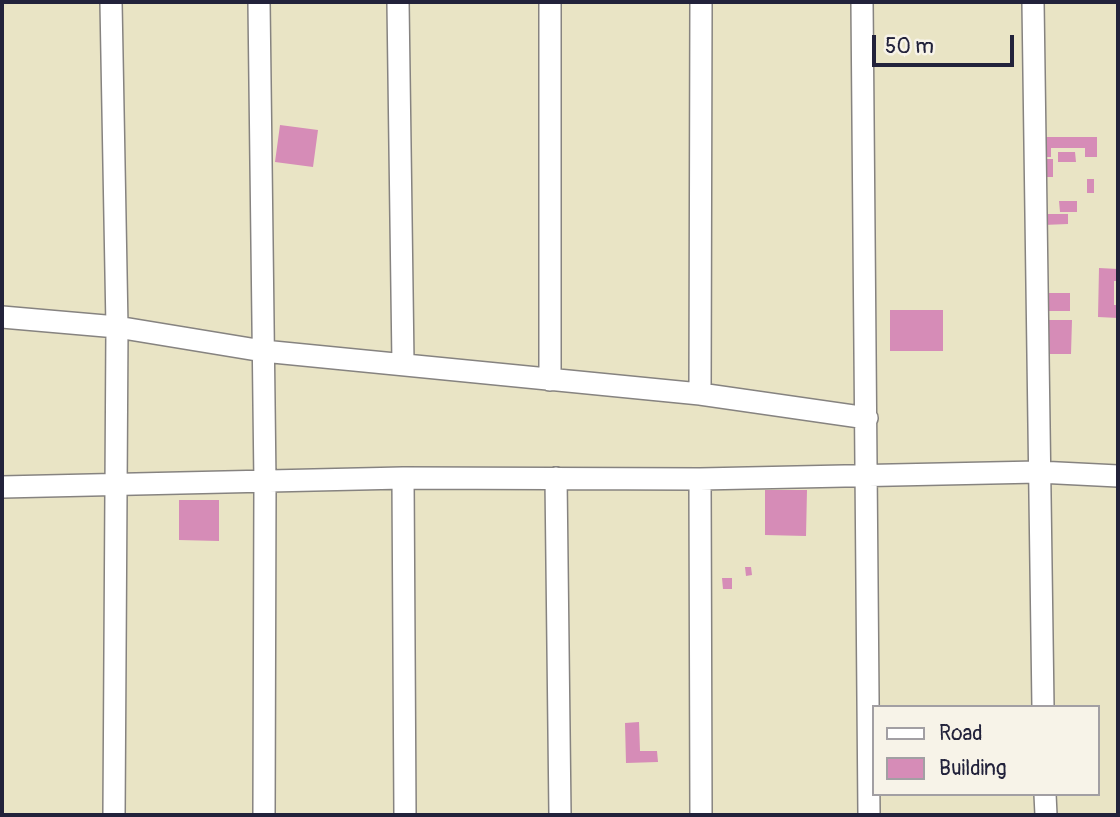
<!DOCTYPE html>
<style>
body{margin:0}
#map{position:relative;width:1120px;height:817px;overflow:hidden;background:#e9e4c5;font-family:Pangolin,sans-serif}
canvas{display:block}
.frame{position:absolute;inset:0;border:4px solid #22223b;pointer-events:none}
.legend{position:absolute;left:872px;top:705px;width:228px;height:91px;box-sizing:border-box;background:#f7f3e8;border:2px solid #a29fa3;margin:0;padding:9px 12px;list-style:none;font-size:21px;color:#22223b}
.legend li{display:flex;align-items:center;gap:14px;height:35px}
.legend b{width:35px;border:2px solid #a29fa3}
.scale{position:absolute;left:872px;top:35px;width:142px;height:32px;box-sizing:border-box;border:4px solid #22223b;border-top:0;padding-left:9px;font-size:21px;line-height:24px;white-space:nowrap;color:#22223b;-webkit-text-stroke:5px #f7f3e8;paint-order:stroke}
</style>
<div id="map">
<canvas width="1120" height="817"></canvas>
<div class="frame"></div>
<ul class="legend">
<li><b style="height:9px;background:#fff"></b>Road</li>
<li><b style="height:19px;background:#d68cb7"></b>Building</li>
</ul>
<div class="scale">50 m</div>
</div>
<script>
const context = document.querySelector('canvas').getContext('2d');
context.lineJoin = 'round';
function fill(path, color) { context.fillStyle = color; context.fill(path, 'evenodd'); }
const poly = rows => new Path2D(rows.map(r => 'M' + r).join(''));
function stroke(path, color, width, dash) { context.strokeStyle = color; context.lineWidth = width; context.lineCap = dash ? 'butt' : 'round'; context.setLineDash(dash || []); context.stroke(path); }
fill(poly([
 [280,125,318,130,313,167,275,162],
 [1037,137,1097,137,1097,157,1085,157,1085,148,1051,148,1051,157,1037,157],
 [1058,152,1075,152,1076,162,1058,162],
 [1035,159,1053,159,1053,177,1035,177],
 [1087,179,1094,179,1094,193,1087,193],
 [1059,201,1077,201,1077,212,1060,212],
 [1043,214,1068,214,1068,224,1043,225],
 [1099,268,1118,269,1118,281,1114,281,1114,305,1118,305,1118,318,1098,317],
 [1043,293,1070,293,1070,311,1043,311],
 [890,310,943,310,943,351,890,351],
 [1041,320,1072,320,1071,354,1041,354],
 [765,490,807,490,806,536,765,535],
 [179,500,219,500,219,541,179,540],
 [745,567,751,567,752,575,746,576],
 [722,578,732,578,732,589,723,589],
 [639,722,640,751,657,751,658,762,626,763,625,723]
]), '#d68cb7');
const street = poly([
 [111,2,117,327,114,815],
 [259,2,265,483,264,815],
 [398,2,403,363],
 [550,2,550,380],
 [862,2,869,815],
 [1033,2,1043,707],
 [2,317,117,327,263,351,700,394,867,418],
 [700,394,701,2],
 [403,478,405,815],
 [556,478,560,815],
 [700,479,701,815],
 [2,487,403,478,700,479,1038,472,1118,476],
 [1045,794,1046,815]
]);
stroke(street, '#868380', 24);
stroke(street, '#fff', 21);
</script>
